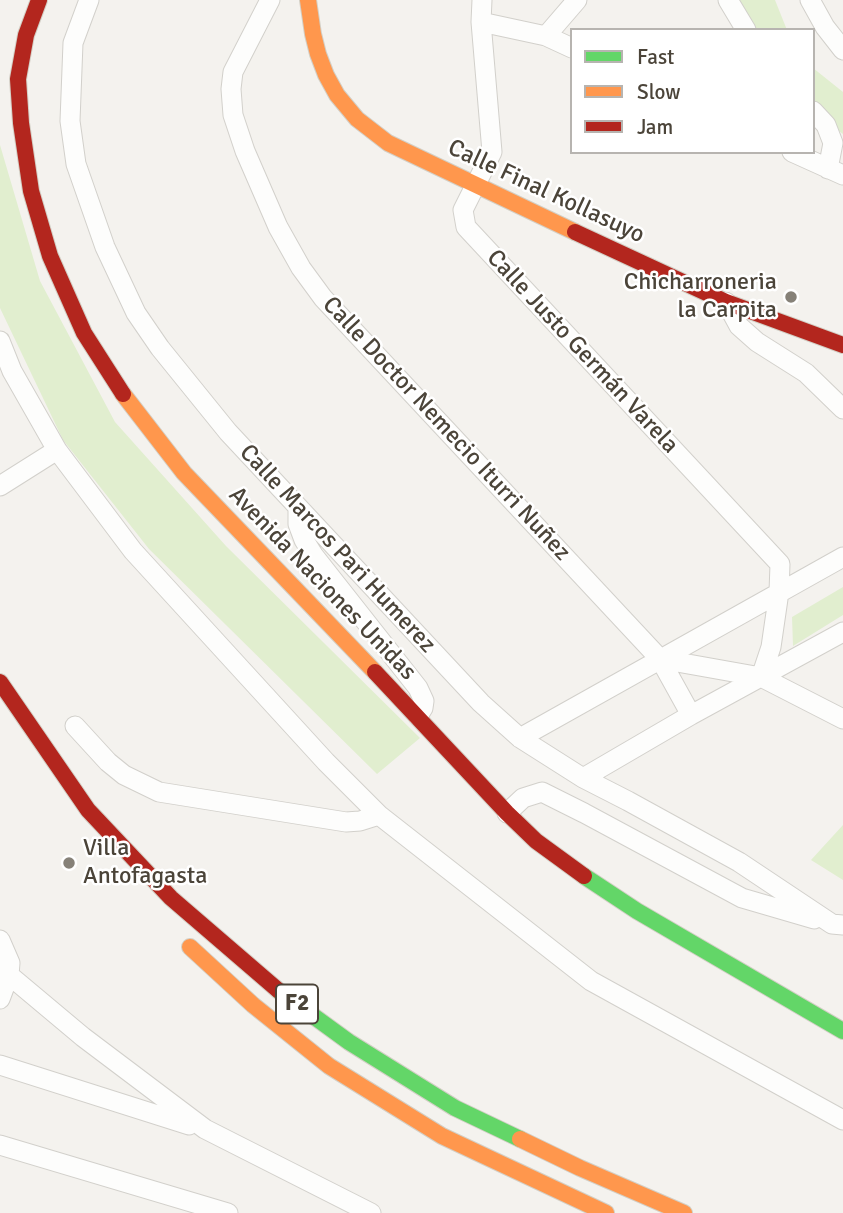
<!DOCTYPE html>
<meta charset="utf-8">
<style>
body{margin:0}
#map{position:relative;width:843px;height:1213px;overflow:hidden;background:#f4f2ee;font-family:Signika,sans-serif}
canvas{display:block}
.legend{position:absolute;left:570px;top:28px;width:245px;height:126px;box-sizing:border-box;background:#fff;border:2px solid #b7b4b0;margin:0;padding:9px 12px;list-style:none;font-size:21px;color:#4b4439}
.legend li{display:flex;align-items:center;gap:14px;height:35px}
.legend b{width:35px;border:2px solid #b7b4b0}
</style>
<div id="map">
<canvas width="843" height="1213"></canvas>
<ul class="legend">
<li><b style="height:9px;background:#63d668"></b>Fast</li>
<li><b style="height:9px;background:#ff974d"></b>Slow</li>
<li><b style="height:9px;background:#b3261e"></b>Jam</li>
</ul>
</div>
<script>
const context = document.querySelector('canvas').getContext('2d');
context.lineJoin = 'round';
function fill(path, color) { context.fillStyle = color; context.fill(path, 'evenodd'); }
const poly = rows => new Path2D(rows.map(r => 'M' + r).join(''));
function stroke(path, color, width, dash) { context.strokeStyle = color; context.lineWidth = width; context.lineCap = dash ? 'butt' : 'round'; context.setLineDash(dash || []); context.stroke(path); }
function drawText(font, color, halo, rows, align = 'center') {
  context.font = font + ' Signika,sans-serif'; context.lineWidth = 5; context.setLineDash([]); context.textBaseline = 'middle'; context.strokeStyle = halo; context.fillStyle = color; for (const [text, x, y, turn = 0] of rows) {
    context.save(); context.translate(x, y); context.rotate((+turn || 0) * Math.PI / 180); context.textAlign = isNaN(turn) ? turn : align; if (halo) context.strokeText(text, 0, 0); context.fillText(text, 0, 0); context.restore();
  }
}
fill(poly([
 [735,0,775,0,787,30,748,30],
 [813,68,843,92,843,134,824,120,813,109],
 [0,145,40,281,115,422,226,546,420,738,377,774,149,549,63,440,0,308],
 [843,587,843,615,793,646,792,617],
 [843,825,843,880,811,860]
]), '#e1eecf');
const street = poly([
 [89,0,73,43,70,121,76,164,105,247,136,313,160,348,228,432,481,703,520,738,583,778,628,801,739,862,832,924,843,925],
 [270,0,233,72,231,89,233,115,245,151,278,227,301,268,323,298,660,659,691,715],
 [482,0,481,22,492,152,463,210,466,227,780,564,779,592,771,647,761,677],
 [728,0,746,30],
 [810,0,825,27,843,50],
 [481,22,546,36,572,48],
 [546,36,577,0],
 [813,111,826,125,833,143,828,169],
 [792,152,843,175],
 [726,302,739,326,757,342,806,373,843,409],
 [0,341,12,371,57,450,133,551,326,762,379,815,591,981,843,1120],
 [0,486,57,450],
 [298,507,298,524,304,540,314,556,418,688,424,701,423,708,418,716],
 [660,659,761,677,843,719],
 [75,726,108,762,124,775,159,792,346,822,360,821,379,815],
 [520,738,843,557],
 [583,778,691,715,843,632],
 [507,813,523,798,542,792,584,813,742,898,814,919],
 [0,940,10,963,9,975,0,999],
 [0,971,9,975,83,1037,205,1129,371,1213],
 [0,1065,189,1125],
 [0,1145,228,1213]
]);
const fast = poly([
 [584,876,637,911,843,1031],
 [279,991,349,1042,455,1108,520,1139]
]);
const slow = poly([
 [308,0,313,34,318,54,326,75,337,95,357,119,388,143,575,232],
 [123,394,184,473,375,672],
 [190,947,253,1005,329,1066,442,1136,606,1213],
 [520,1139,580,1168,684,1213]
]);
const jam = poly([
 [39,0,26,35,18,79,21,123,31,191,50,256,84,333,123,394],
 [575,232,726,302,843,345],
 [375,672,507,813,536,841,584,876],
 [0,682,88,810,171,898,279,991]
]);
stroke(street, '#d2d0cb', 21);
stroke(fast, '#d3cfc5', 18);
stroke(slow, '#d3cfc5', 18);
stroke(jam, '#d3cfc5', 18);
stroke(street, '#fdfdfc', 19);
stroke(fast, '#63d668', 16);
stroke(slow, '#ff974d', 16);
stroke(jam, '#b3261e', 16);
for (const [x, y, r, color] of [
 [791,297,7,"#868178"],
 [69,863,7,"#868178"]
]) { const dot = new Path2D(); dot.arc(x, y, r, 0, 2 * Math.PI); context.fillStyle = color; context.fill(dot); stroke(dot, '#fff', 2.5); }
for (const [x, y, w] of [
 [297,1004,42]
]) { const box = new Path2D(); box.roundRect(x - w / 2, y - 19.5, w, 39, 5); context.fillStyle = '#fff'; context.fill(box); stroke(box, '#4b4439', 2); }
drawText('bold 23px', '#4b4439', null, [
 ["F2",297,1004]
]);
drawText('24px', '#4b4439', '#fff', [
 ["Calle Final Kollasuyo",546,192,25],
 ["Calle Justo Germán Varela",582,352,47],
 ["Calle Doctor Nemecio Iturri Nuñez",446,429,47],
 ["Calle Marcos Pari Humerez",337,549,47],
 ["Avenida Naciones Unidas",322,584,46]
]);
drawText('24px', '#4b4439', '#fff', [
 ["Chicharroneria",777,283],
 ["la Carpita",777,311],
 ["Villa",83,849,"left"],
 ["Antofagasta",83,877,"left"]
], 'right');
</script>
